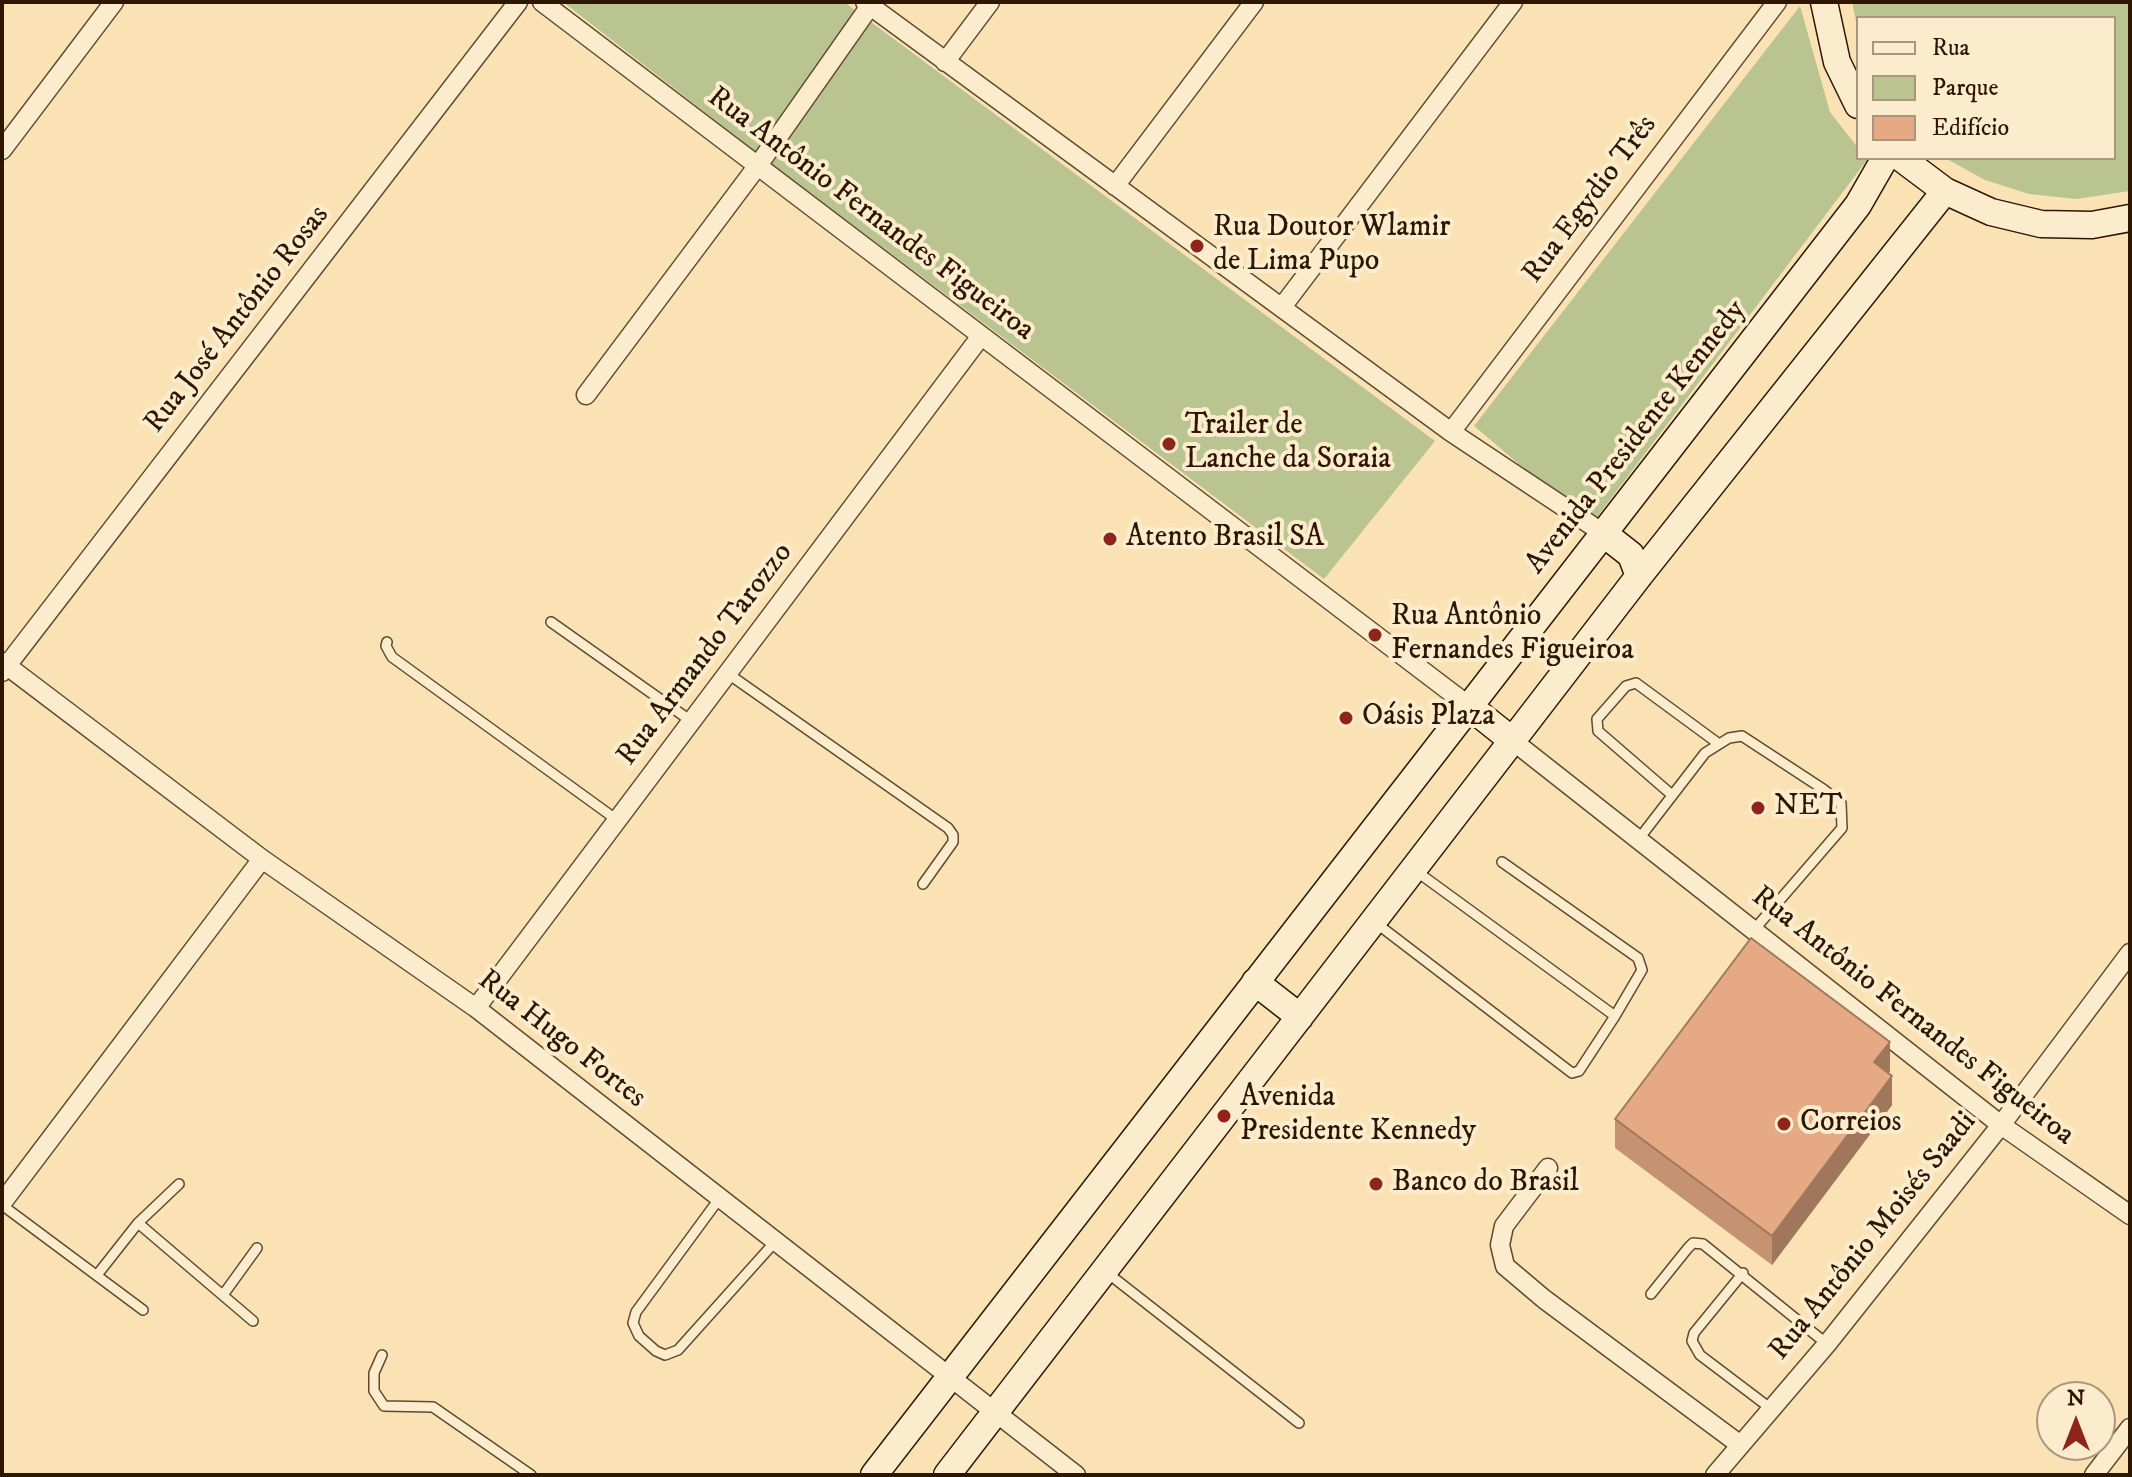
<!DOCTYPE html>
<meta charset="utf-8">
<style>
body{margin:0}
#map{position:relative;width:2132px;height:1477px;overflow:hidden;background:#fae2b4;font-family:"IM FELL DW Pica",serif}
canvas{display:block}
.frame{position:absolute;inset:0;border:4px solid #2e1603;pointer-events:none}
.legend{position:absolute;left:1856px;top:16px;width:260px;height:144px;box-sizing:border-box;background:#fcecce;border:2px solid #aa967d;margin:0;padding:10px 14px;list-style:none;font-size:24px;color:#2e1603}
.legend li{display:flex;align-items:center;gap:16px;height:40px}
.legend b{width:40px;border:2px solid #aa967d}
.north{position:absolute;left:2036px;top:1381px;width:80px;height:80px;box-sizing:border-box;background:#fcecce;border:2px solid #aa967d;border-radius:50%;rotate:0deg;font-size:22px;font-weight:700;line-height:32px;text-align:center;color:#2e1603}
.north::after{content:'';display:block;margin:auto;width:28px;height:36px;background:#8f2418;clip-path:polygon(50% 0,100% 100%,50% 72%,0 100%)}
</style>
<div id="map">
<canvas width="2132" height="1477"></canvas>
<div class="frame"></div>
<ul class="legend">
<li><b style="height:10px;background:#fcecce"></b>Rua</li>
<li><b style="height:22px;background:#b9c491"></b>Parque</li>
<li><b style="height:22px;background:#e5aa84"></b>Edifício</li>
</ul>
<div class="north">N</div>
</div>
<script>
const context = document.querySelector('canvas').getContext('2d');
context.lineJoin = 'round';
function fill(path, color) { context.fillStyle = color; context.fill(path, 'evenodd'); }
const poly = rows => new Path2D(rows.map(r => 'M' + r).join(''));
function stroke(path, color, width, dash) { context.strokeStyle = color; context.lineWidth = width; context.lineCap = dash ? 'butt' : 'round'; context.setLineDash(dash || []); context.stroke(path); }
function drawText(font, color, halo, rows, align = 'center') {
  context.font = font + ' "IM FELL DW Pica",serif'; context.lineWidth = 8; context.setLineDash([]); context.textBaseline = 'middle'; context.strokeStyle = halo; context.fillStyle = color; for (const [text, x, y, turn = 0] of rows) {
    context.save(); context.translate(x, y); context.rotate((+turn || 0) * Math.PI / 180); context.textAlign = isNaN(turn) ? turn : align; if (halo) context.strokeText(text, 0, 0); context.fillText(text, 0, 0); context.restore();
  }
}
fill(poly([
 [563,2,844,2,1435,441,1324,579,764,158],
 [1852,2,2130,2,2130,191,2076,199,2029,194,1985,180,1945,158,2114,158,2114,18,1858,18,1858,30],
 [1800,6,1830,112,1858,148,1858,158,1867,160,1591,525,1474,426]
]), '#b9c491');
const service = poly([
 [551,622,691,721],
 [387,642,386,646,392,657,617,820],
 [727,673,948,828,953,835,953,842,923,884],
 [1672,795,1598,731,1597,719,1626,686,1636,683,1719,744],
 [1638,840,1705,753,1729,738,1742,736,1823,789,1841,803,1842,828,1753,931],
 [1416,871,1615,1016,1642,970,1638,958,1502,862],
 [1376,923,1572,1073,1579,1071,1615,1016],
 [719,1199,636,1312,633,1323,639,1336,656,1351,665,1355,678,1350,774,1243],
 [2,1205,143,1310],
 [138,1223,253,1321],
 [1105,1271,1299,1423],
 [1743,1273,1694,1333,1692,1341,1700,1355,1770,1408],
 [97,1275,138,1223,179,1184],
 [1651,1294,1688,1248,1693,1243,1703,1244,1827,1344],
 [223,1295,257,1248],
 [382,1355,374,1373,374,1391,384,1406,433,1407,531,1475]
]);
const minor = poly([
 [542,2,1469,706],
 [865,2,1451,432,1603,533],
 [945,62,990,2],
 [2,150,114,2],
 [1115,186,1254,2],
 [1282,307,1513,2],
 [586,395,759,164,870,6],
 [1451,432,1777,2],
 [2,662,262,859,476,1008,1076,1475],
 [2,672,518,2],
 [1513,741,2001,1125,2130,1215],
 [476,1008,981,336],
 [1548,1168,1504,1226,1500,1245,1505,1266,1544,1299,1739,1444],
 [2,1203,262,859],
 [1715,1475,1827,1344,2001,1125,2130,953],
 [2094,1475,2130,1428]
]);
const secondary = poly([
 [1824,2,1837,62,1858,105],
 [1901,158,1945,191,1991,212,2041,224,2092,225,2130,218],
 [1603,533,1631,555,1639,576],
 [1469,706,1513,741],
 [1255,982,1300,1017],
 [874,1475,1858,205,1885,158],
 [947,1475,1639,576,1945,191]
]);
stroke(service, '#61492f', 12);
stroke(minor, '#61492f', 21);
stroke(secondary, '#2e1603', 29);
stroke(service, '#fcecce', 9);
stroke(minor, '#fcecce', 18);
stroke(secondary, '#fcecce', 26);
fill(poly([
 [1890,1071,1888,1073,1892,1105,1772,1265,1615,1148,1615,1119]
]), '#c59272');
fill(poly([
 [1890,1042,1890,1071,1874,1091,1874,1062],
 [1892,1076,1892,1105,1772,1265,1772,1236]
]), '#a0775c');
const building = poly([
 [1751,938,1890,1042,1874,1062,1892,1076,1772,1236,1615,1119,1751,938]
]);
fill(building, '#e5aa84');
stroke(building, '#a0775c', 2);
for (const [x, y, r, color] of [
 [1197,246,8,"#8f2418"],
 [1169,444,8,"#8f2418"],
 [1110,539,8,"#8f2418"],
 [1375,635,8,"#8f2418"],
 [1346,718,8,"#8f2418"],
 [1758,808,8,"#8f2418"],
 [1224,1116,8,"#8f2418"],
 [1784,1124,8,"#8f2418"],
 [1376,1184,8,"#8f2418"]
]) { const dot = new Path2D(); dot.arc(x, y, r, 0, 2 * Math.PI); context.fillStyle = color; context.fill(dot); stroke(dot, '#fcecce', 3); }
drawText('30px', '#2e1603', '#fcecce', [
 ["Rua Egydio Três",1591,200,-53],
 ["Rua Antônio Fernandes Figueiroa",870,215,37],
 ["Rua José Antônio Rosas",238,320,-52],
 ["Avenida Presidente Kennedy",1637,438,-52],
 ["Rua Armando Tarozzo",706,655,-53],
 ["Rua Antônio Fernandes Figueiroa",1912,1017,38],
 ["Rua Hugo Fortes",561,1040,38],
 ["Rua Antônio Moisés Saadi",1874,1237,-51]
]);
drawText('30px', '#2e1603', '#fcecce', [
 ["Rua Doutor Wlamir",1213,229],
 ["de Lima Pupo",1213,263],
 ["Trailer de",1185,427],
 ["Lanche da Soraia",1185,461],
 ["Atento Brasil SA",1126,539],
 ["Rua Antônio",1391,618],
 ["Fernandes Figueiroa",1391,652],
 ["Oásis Plaza",1362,718],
 ["NET",1774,808],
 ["Avenida",1240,1099],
 ["Presidente Kennedy",1240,1133],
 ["Correios",1800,1124],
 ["Banco do Brasil",1392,1184]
], 'left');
</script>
